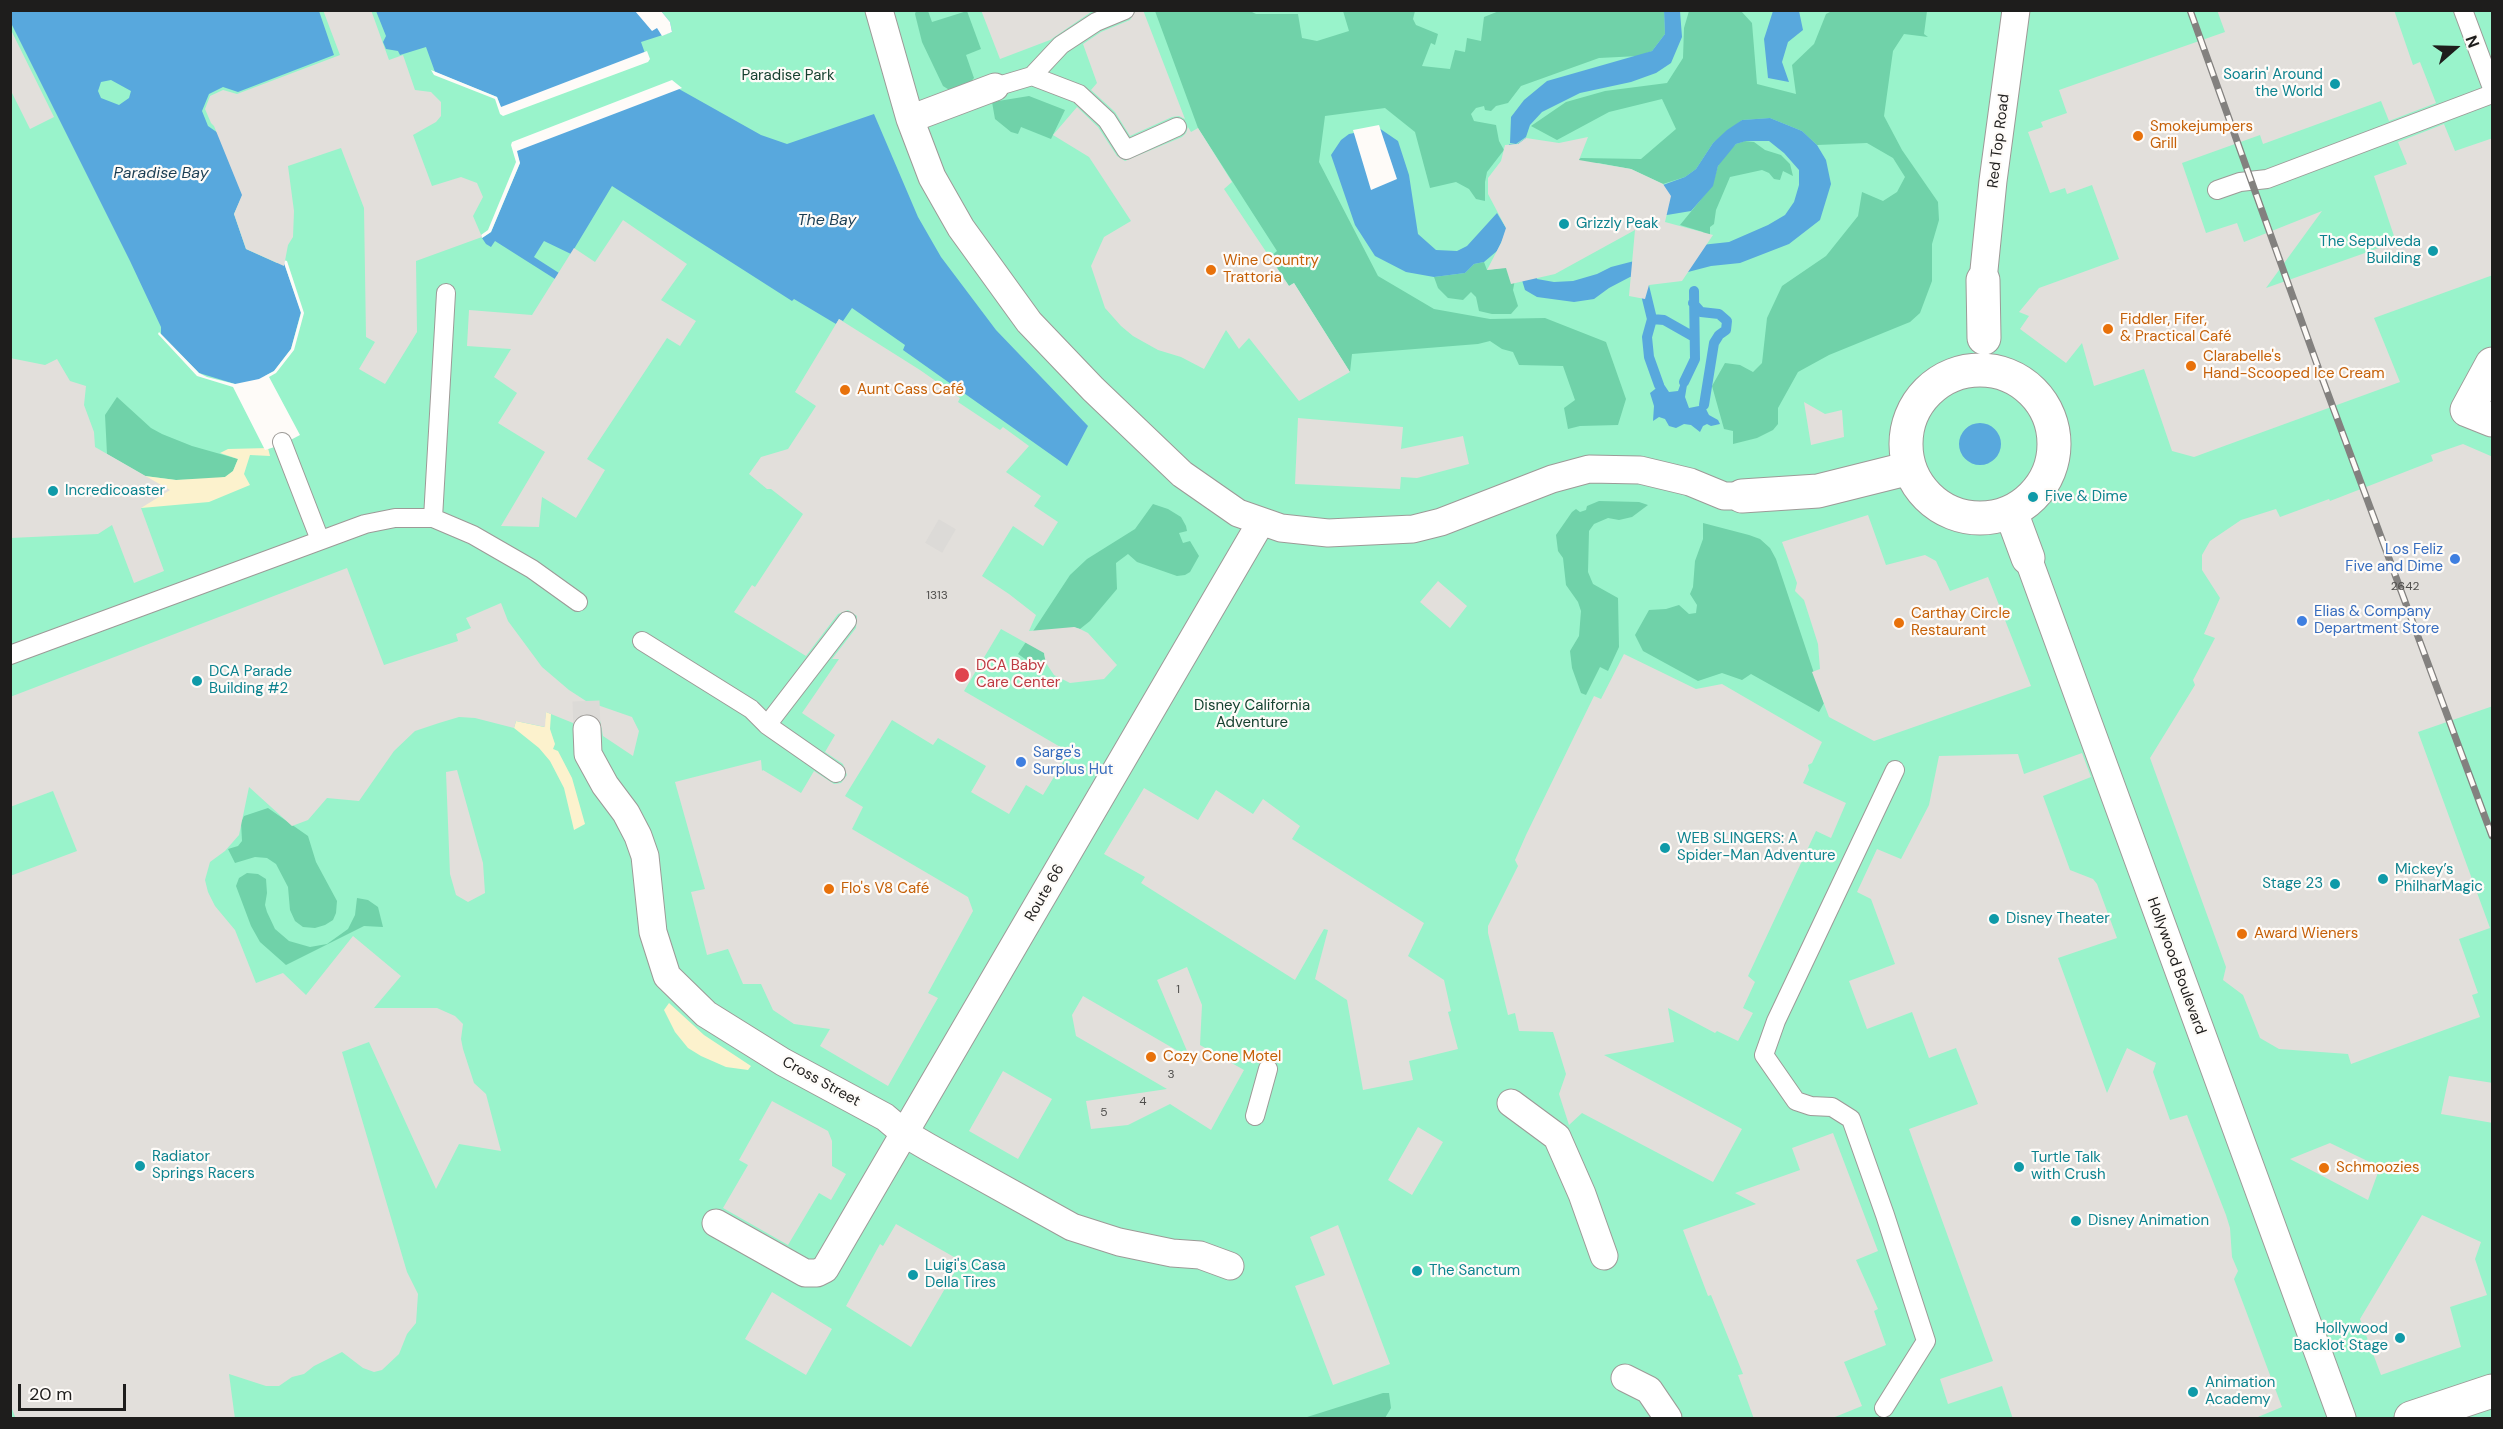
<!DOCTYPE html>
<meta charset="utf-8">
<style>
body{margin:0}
#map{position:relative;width:2503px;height:1429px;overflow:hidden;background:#fefbf8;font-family:"DM Sans",sans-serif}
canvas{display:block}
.frame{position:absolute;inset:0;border:12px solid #1e1d1c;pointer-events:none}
.north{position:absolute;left:2425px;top:18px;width:60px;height:60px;-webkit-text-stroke:4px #fefbf8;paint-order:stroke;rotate:70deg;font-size:16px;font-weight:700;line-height:24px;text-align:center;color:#1e1d1c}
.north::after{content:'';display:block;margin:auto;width:21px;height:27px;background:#1e1d1c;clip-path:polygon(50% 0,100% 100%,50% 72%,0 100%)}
.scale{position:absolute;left:18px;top:1384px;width:108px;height:27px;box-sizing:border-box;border:3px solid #1e1d1c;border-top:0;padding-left:8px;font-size:18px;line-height:21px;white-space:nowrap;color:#1e1d1c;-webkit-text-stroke:4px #fefbf8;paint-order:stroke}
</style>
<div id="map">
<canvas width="2503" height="1429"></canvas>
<div class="frame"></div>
<div class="north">N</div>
<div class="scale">20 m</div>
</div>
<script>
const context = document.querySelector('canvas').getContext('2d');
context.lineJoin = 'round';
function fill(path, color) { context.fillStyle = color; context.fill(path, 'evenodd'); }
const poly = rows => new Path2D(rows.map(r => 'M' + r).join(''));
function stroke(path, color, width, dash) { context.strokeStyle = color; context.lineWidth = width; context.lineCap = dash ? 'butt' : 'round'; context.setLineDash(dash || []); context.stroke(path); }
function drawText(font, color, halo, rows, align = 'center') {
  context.font = font + ' "DM Sans",sans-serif'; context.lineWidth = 4.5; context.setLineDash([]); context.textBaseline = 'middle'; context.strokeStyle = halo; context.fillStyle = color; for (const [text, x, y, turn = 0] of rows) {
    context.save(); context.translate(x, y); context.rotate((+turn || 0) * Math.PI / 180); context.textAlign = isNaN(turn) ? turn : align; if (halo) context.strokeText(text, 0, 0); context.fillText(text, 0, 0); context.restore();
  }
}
fill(poly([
 [10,11,2492,11,2492,1418,11,1418]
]), '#99f3cb');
fill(poly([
 [1248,10,1256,14,1298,14,1302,38,1317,41,1349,31,1343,11,1415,11,1413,19,1416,25,1438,34,1435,45,1431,43,1422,66,1450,69,1455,50,1465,52,1467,38,1481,41,1484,17,1499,11,1664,11,1665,34,1652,51,1639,56,1599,58,1521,86,1508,103,1496,106,1491,111,1485,110,1484,106,1476,108,1471,114,1474,121,1496,125,1499,141,1504,150,1487,172,1485,182,1485,201,1476,199,1469,189,1456,182,1430,188,1415,132,1385,108,1325,116,1319,162,1378,276,1434,309,1490,319,1545,318,1606,342,1626,399,1618,425,1580,426,1568,429,1564,408,1575,400,1563,366,1519,365,1513,352,1502,349,1490,341,1478,344,1352,354,1350,372,1294,283,1289,286,1270,257,1277,251,1198,128,1155,11],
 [1834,10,1927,11,1924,34,1928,37,1904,34,1893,51,1884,116,1902,150,1938,202,1939,220,1932,244,1932,281,1920,313,1910,322,1829,355,1798,372,1778,408,1778,424,1773,430,1757,438,1733,444,1733,431,1724,429,1712,386,1725,363,1740,365,1753,372,1762,363,1767,318,1782,286,1826,256,1858,216,1862,192,1883,201,1897,192,1905,177,1893,158,1867,143,1817,145,1802,131,1770,118,1742,120,1713,143,1696,169,1685,177,1663,184,1631,169,1598,163,1530,192,1535,178,1581,158,1641,159,1676,129,1662,99,1609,112,1557,140,1531,126,1566,102,1605,91,1667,83,1683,58,1684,28,1689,11,1741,11,1752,23,1757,84,1796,94,1792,65,1814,44,1826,14],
 [916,11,928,11,932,22,967,11,981,49,966,55,974,78,969,84,951,91,943,86,922,42,915,14],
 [1029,96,1065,110,1051,139,1021,127,1018,134,1011,132,995,119,992,102],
 [1745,141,1754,142,1765,150,1781,155,1790,164,1793,176,1783,171,1780,180,1774,179,1769,173,1762,170,1730,177,1716,210,1714,224,1710,227,1710,240,1704,237,1703,232,1680,225,1712,186,1718,166,1724,156,1736,144],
 [1484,262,1487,270,1509,267,1516,274,1513,290,1518,306,1511,314,1492,314,1479,311,1476,297,1471,292,1463,300,1448,298,1438,288,1434,277,1465,273,1474,264],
 [117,397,151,428,162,434,192,446,238,459,233,471,225,477,216,479,176,480,145,476,107,454,105,415],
 [1599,501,1639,502,1648,505,1632,517,1619,520,1608,518,1594,524,1589,531,1588,572,1593,584,1618,598,1619,647,1608,671,1600,667,1586,695,1581,693,1572,668,1570,651,1579,636,1581,611,1578,602,1566,585,1563,558,1558,551,1556,535,1572,512,1576,509,1580,512,1586,510,1587,506],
 [1153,504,1168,509,1181,517,1186,526,1187,531,1179,533,1183,543,1190,541,1199,556,1190,572,1185,575,1177,576,1137,562,1128,554,1116,563,1117,589,1090,621,1080,629,1074,627,1044,654,1046,663,1040,669,1018,654,1070,575,1087,559,1135,529],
 [1703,523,1749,535,1760,539,1770,548,1776,559,1824,703,1819,712,1751,674,1742,680,1722,673,1698,681,1643,651,1635,635,1649,610,1666,609,1679,605,1689,614,1696,613,1697,605,1690,594,1693,587,1695,561,1703,539],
 [268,808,308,836,316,862,337,901,336,913,333,920,325,925,315,928,303,927,295,921,290,910,288,887,276,864,267,858,255,857,235,863,228,849,238,846,242,841,241,822,244,816],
 [247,873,258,874,266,879,267,893,265,905,267,912,275,929,289,941,310,947,327,944,348,929,355,915,357,898,368,900,378,907,383,927,364,926,286,965,260,942,251,926,236,886,239,878],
 [1383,1393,1389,1393,1391,1408,1385,1418,1304,1418]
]), '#70d2a9');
fill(poly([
 [268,448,270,456,250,455,244,474,250,485,209,502,141,508,145,476,176,480,225,477,233,471,238,459,220,453,228,449],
 [546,712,551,714,550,729,555,744,553,749,558,751,572,778,585,824,574,830,564,788,550,761,539,748,514,728,516,721,544,727],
 [669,1003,704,1035,751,1066,748,1070,726,1067,701,1056,688,1048,675,1032,664,1010]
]), '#fcf2cd');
fill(poly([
 [11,10,319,11,334,55,238,92,223,87,209,94,202,111,208,126,218,133,243,194,234,214,246,249,277,263,283,260,301,312,291,349,274,371,265,376,297,435,235,384,199,373,161,334,161,327,130,261,11,23],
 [111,80,131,91,129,98,119,105,101,98,98,91,101,82],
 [376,11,661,11,670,22,672,32,641,42,647,59,503,113,497,97,435,72,426,47,400,55,398,51,386,49,383,42,386,36],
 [1664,11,1680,11,1682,37,1671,63,1656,73,1631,82,1580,93,1542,112,1530,125,1526,137,1516,144,1510,143,1511,117,1524,100,1547,81,1652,51,1665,34],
 [1773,11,1799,11,1803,30,1788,42,1782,62,1789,82,1768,78,1764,39],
 [672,82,679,89,761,135,787,144,874,114,918,217,941,257,996,330,1088,426,1067,466,903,350,905,345,852,308,843,321,839,319,836,324,794,299,792,301,612,186,571,254,544,241,534,257,559,273,555,279,495,241,491,247,486,244,482,238,491,232,520,163,514,145],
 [1770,118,1802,131,1817,145,1826,160,1831,184,1820,220,1789,244,1740,263,1711,266,1688,272,1630,277,1609,288,1594,299,1574,302,1537,297,1525,290,1507,231,1497,251,1484,262,1474,264,1465,273,1434,277,1406,272,1375,256,1355,225,1331,155,1341,140,1349,134,1379,128,1398,141,1409,175,1418,234,1436,250,1457,251,1467,246,1497,213,1506,228,1504,174,1509,144,1516,145,1526,138,1529,249,1537,279,1554,282,1573,281,1597,274,1611,267,1692,246,1729,242,1768,225,1785,215,1794,202,1799,185,1799,170,1784,153,1769,141,1746,141,1736,144,1718,166,1713,186,1691,211,1667,215,1602,207,1685,177,1696,169,1713,143,1727,130,1742,120],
 [1682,380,1687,385,1685,397,1689,408,1704,405,1709,415,1718,420,1720,424,1711,426,1707,424,1703,426,1700,432,1691,425,1684,424,1676,428,1669,426,1665,419,1659,417,1653,421,1654,406,1650,393,1663,383,1669,392,1678,391],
 '1959 444a21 21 0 1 1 42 0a21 21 0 1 1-42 0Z'
]), '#58a8dd');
fill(poly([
 [635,11,661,11,670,22,672,32,662,36,657,28,652,31],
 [647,51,650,59,648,62,503,116,500,114,495,99,434,75,431,70,497,97,501,107],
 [672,80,682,88,517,151,520,163,491,232,482,238,481,235,488,230,516,162,511,145,512,142],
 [1379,125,1397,179,1371,190,1353,130],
 [283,260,287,261,304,313,294,350,276,373,269,377,300,435,281,445,265,450,233,387,197,376,158,334,159,332,199,373,207,377,235,384,259,379,274,371,291,349,301,313]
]), '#fefbf8');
stroke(poly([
 [1644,286,1652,319,1647,337,1649,357,1659,385],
 [1693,303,1701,312,1719,314,1727,321,1726,330,1719,335,1714,343,1704,405],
 [1652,319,1664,320,1694,337],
 [1684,382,1695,359,1694,291]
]), '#58a8dd', 10);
fill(poly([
 [323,10,371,10,389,60,403,55,415,90,431,92,441,102,441,116,436,122,413,135,432,186,461,177,477,183,483,197,473,216,482,237,416,261,417,332,385,384,359,369,375,342,366,337,364,208,341,148,288,166,294,211,293,237,288,245,284,266,246,249,234,214,242,195,214,126,211,123,205,109,210,96,223,90,237,94,340,55],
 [981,10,1094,10,1050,40,1000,59],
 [1136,10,1143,10,1185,119,1179,116,1172,117,1130,136,1115,112,1091,90,1097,83,1083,44,1101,32,1130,20],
 [2217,10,2394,10,2413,65,2420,62,2436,103,2389,121,2381,101,2263,144,2260,135,2182,163,2206,233,2237,223,2244,242,2322,211,2266,288,2396,242,2374,176,2407,164,2398,142,2444,124,2455,151,2493,138,2493,275,2374,318,2400,382,2194,457,2172,451,2144,369,2094,386,2082,343,2066,363,2020,329,2029,316,2019,312,2039,288,2119,259,2092,185,2067,194,2065,188,2050,193,2028,132,2043,127,2041,122,2067,113,2059,90,2225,32],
 [10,28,54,117,30,129,10,89],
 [1077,107,1098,127,1117,156,1125,161,1182,137,1186,133,1188,127,1191,132,1198,128,1232,182,1224,189,1289,286,1294,283,1350,372,1299,401,1249,338,1239,349,1226,330,1204,369,1181,357,1158,350,1133,336,1121,326,1105,308,1091,266,1104,237,1131,221,1089,157,1053,135],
 [1588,137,1579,160,1631,169,1663,184,1671,196,1665,222,1713,235,1682,281,1649,285,1645,299,1629,296,1635,230,1555,274,1511,284,1506,268,1487,270,1501,243,1506,228,1488,194,1488,178,1501,161,1505,145,1518,144,1526,138,1559,143],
 [623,220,687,264,661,300,696,321,680,346,667,338,587,459,605,470,576,518,542,497,539,527,501,526,545,452,498,423,517,393,494,377,511,349,467,346,469,310,532,315,574,248,595,262],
 [839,319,920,370,960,398,958,402,1000,430,1003,427,1029,446,1006,472,1041,496,1034,506,1058,522,1043,546,1013,526,982,576,1009,594,1036,615,1029,631,1074,627,1080,629,1088,633,1117,665,1104,679,1070,683,1054,675,1046,663,1044,653,1001,629,964,691,1069,752,1043,795,1026,785,1009,814,971,792,986,766,938,738,933,745,892,720,845,796,863,807,852,829,968,897,973,911,928,993,938,998,888,1086,820,1046,830,1029,794,1024,773,1010,761,984,743,984,728,949,707,955,691,892,705,889,675,782,761,760,762,771,763,770,801,793,814,771,834,784,841,783,847,775,843,764,825,752,835,735,802,713,839,659,832,659,856,628,857,616,848,610,838,614,806,656,734,612,752,585,755,587,803,514,771,489,767,489,749,474,761,457,788,449,816,406,795,392],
 [10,358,45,365,57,359,70,381,86,386,84,405,94,432,95,447,170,490,141,508,164,571,134,583,112,525,98,534,10,538],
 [1804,402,1825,414,1842,410,1844,437,1811,445],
 [1298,418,1403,427,1401,449,1463,436,1469,464,1417,478,1401,477,1400,489,1295,484],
 [2463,444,2493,457,2493,706,2418,732,2490,928,2459,939,2478,993,2472,995,2480,1017,2351,1064,2348,1054,2279,1049,2260,1038,2243,995,2223,980,2226,967,2150,758,2195,685,2193,680,2215,638,2204,634,2220,598,2202,570,2202,555,2210,541,2241,520,2276,509,2280,517,2329,499,2330,501,2433,461,2431,455],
 [1868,515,1886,565,1925,555,1936,561,1950,591,1988,577,2031,686,1874,741,1829,717,1812,672,1820,669,1818,644,1804,600,1795,591,1797,583,1782,542],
 [347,568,384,665,458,641,456,634,471,628,466,618,501,603,508,621,542,667,569,690,586,701,632,717,639,731,633,756,603,736,600,720,595,715,587,713,578,716,573,723,546,712,545,727,516,721,514,728,475,718,459,717,439,723,415,731,394,751,359,801,327,798,308,820,292,826,249,787,239,835,225,851,210,862,205,880,208,892,215,906,235,930,256,983,283,973,306,995,353,936,401,976,374,1008,437,1008,455,1016,463,1024,461,1039,463,1049,474,1083,486,1094,501,1151,459,1144,436,1189,369,1042,342,1052,407,1272,418,1294,416,1323,407,1334,399,1354,382,1370,374,1372,363,1368,342,1352,314,1366,304,1374,292,1377,279,1386,266,1386,229,1374,235,1419,16,1419,10,1404,10,876,77,851,53,791,10,807,10,697],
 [1438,581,1467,606,1450,628,1420,602],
 [1624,654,1696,689,1722,684,1822,742,1812,763,1808,765,1809,770,1803,783,1846,803,1831,838,1816,831,1748,976,1755,982,1743,1008,1753,1013,1738,1041,1717,1031,1715,1033,1668,1008,1674,1042,1604,1055,1742,1129,1713,1182,1582,1113,1569,1125,1559,1094,1566,1074,1553,1032,1519,1031,1515,1013,1508,1015,1488,933,1488,926,1518,866,1515,860,1526,835,1594,696,1601,699],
 [2082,753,2091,777,2043,796,2070,870,2093,879,2097,884,2117,938,2058,958,2107,1093,2127,1048,2156,1063,2153,1072,2170,1120,2187,1115,2226,1215,2230,1228,2232,1257,2238,1271,2234,1279,2282,1407,2253,1419,2013,1419,2002,1386,1948,1404,1940,1379,1993,1361,1909,1129,1978,1104,1956,1048,1929,1058,1912,1012,1867,1029,1849,981,1895,964,1871,899,1857,892,1877,849,1901,859,1929,805,1939,756,2018,754,2024,774],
 [457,770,483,863,485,893,468,902,456,895,450,874,446,772],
 [1144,788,1198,820,1216,790,1253,814,1263,799,1300,826,1292,839,1424,923,1408,956,1444,980,1451,1011,1448,1012,1458,1049,1409,1061,1413,1080,1363,1090,1347,1000,1315,979,1328,930,1324,929,1295,980,1141,883,1145,877,1104,854],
 [1187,967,1202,1005,1200,1045,1244,1070,1211,1130,1170,1104,1128,1125,1091,1129,1086,1101,1167,1089,1076,1036,1072,1015,1083,996,1190,1058,1157,980],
 [1003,1071,1052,1099,1018,1159,969,1131],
 [2449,1076,2493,1083,2493,1123,2441,1114],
 [772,1101,828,1131,832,1141,832,1166,846,1174,831,1200,819,1193,788,1245,723,1208,748,1165,739,1160],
 [1418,1127,1443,1142,1412,1195,1388,1180],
 [1833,1133,1878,1251,1856,1260,1878,1309,1874,1311,1886,1345,1844,1362,1862,1406,1830,1419,1754,1419,1738,1375,1743,1374,1711,1295,1708,1296,1683,1230,1756,1204,1735,1193,1800,1170,1792,1148],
 [2330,1143,2380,1167,2368,1200,2290,1159],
 [2422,1215,2481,1242,2475,1259,2487,1295,2450,1307,2461,1347,2381,1375,2360,1319],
 [896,1224,961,1261,911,1347,846,1306,880,1244,883,1246],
 [1338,1225,1390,1364,1333,1385,1295,1286,1325,1275,1310,1237],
 [772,1292,832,1329,806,1375,745,1339]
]), '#e2dfdb');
stroke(poly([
 [932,531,949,541],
 [586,701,587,729]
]), '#dcdad7', 27, [27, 14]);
const service = poly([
 [1125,10,1096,22,1061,45,1032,76,1079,94,1107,120,1126,150,1177,127],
 [2463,10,2492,88],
 [995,87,1032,76],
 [2217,190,2240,182,2267,179,2492,94],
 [282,442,320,540],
 [433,518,446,293],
 [642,641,751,709,767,725,836,773],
 [10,655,365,524,395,518,433,518,473,535,532,569,578,602],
 [767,725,847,621],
 [1255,1116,1268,1069],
 [1884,1408,1926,1341,1885,1215,1851,1119,1832,1107,1811,1106,1796,1101,1764,1055,1776,1021,1895,770]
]);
const pedestrian = poly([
 [879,10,910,119,932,177,961,228,1029,322,1093,389,1182,474,1238,513,1281,528,1328,533,1413,529,1441,522,1552,479,1589,469,1640,470,1690,482,1724,496,1742,496],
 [910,119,995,87],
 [1983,280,1993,181,2016,10],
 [2028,558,2342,1418],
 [587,729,588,754,605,785,626,813,638,836,645,856,653,932,667,976,706,1014,783,1062,885,1117,904,1133,928,1147,1072,1227,1119,1242,1172,1253,1200,1255,1230,1266],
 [1511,1103,1557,1137,1582,1194,1604,1256],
 [716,1223,805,1273,817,1273,825,1269,1261,522],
 [1625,1378,1649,1390,1668,1418]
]);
const minor = poly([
 [1983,280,1984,338],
 [2492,364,2467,410,2492,420],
 '1906 444a74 74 0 1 1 148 0a74 74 0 1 1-148 0Z',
 [1742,496,1818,491,1910,468],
 [2011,512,2028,558],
 [2411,1418,2492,1391]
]);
stroke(service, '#9d9a97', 20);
stroke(pedestrian, '#9d9a97', 29);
stroke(minor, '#9d9a97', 35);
stroke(service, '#fff', 18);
stroke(pedestrian, '#fff', 27);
stroke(minor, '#fff', 33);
const rail = poly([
 [2190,10,2318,367,2492,836]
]);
stroke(rail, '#83817f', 7);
stroke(rail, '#fefbf8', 4.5, [14]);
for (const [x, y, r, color] of [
 [2335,84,6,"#0f9aa8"],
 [2138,136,6,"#e8710a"],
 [1564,224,6,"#0f9aa8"],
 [2433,251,6,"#0f9aa8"],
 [1211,270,6,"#e8710a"],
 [2108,329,6,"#e8710a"],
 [2191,366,6,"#e8710a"],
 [845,390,6,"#e8710a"],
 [53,491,6,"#0f9aa8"],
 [2033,497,6,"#0f9aa8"],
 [2455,559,6,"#3f7fe0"],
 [2302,621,6,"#3f7fe0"],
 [1899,623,6,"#e8710a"],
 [962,675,8,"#e0444e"],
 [197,681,6,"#0f9aa8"],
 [1021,762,6,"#3f7fe0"],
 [1665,848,6,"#0f9aa8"],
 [2383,879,6,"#0f9aa8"],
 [2335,884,6,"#0f9aa8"],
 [829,889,6,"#e8710a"],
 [1994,919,6,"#0f9aa8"],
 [2242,934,6,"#e8710a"],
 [1151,1057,6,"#e8710a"],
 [140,1166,6,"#0f9aa8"],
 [2019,1167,6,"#0f9aa8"],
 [2324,1168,6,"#e8710a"],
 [2076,1221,6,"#0f9aa8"],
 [1417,1271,6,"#0f9aa8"],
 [913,1275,6,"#0f9aa8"],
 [2400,1338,6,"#0f9aa8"],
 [2193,1392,6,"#0f9aa8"]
]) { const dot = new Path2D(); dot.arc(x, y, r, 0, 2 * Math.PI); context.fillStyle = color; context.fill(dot); stroke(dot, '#fefbf8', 2); }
drawText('12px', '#4f4e4c', null, [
 ["2642",2405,587],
 ["1313",937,596],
 ["1",1178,990],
 ["3",1171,1075],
 ["4",1143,1102],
 ["5",1104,1113]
]);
drawText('15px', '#0d838f', '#fefbf8', [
 ["Soarin' Around",2323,75,"right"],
 ["the World",2323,92,"right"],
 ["Grizzly Peak",1576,224],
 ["The Sepulveda",2421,242,"right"],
 ["Building",2421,259,"right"],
 ["Incredicoaster",65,491],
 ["Five & Dime",2045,497],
 ["DCA Parade",209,672],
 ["Building #2",209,689],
 ["WEB SLINGERS: A",1677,839],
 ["Spider-Man Adventure",1677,856],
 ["Mickey’s",2395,870],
 ["PhilharMagic",2395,887],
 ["Stage 23",2323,884,"right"],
 ["Disney Theater",2006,919],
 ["Radiator",152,1157],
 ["Springs Racers",152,1174],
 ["Turtle Talk",2031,1158],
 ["with Crush",2031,1175],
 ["Disney Animation",2088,1221],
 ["Luigi's Casa",925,1266],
 ["Della Tires",925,1283],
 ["The Sanctum",1429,1271],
 ["Hollywood",2388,1329,"right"],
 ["Backlot Stage",2388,1346,"right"],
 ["Animation",2205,1383],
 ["Academy",2205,1400]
], 'left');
drawText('15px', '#164130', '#fefbf8', [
 ["Paradise Park",788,76],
 ["Disney California",1252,706],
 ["Adventure",1252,723]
]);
drawText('15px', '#c56008', '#fefbf8', [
 ["Smokejumpers",2150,127],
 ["Grill",2150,144],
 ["Wine Country",1223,261],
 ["Trattoria",1223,278],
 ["Fiddler, Fifer,",2120,320],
 ["& Practical Café",2120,337],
 ["Clarabelle's",2203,357],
 ["Hand-Scooped Ice Cream",2203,374],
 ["Aunt Cass Café",857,390],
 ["Carthay Circle",1911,614],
 ["Restaurant",1911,631],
 ["Flo's V8 Café",841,889],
 ["Award Wieners",2254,934],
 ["Cozy Cone Motel",1163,1057],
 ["Schmoozies",2336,1168]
], 'left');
drawText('15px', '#1e1d1c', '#fefbf8', [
 ["Red Top Road",1999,141,-83],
 ["Route 66",1045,893,-60],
 ["Hollywood Boulevard",2176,966,70],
 ["Cross Street",821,1082,29]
]);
drawText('15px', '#366cbe', '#fefbf8', [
 ["Los Feliz",2443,550,"right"],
 ["Five and Dime",2443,567,"right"],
 ["Elias & Company",2314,612],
 ["Department Store",2314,629],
 ["Sarge's",1033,753],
 ["Surplus Hut",1033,770]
], 'left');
drawText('15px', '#be3a42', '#fefbf8', [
 ["DCA Baby",976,666],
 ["Care Center",976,683]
], 'left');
drawText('italic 16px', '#1b3e54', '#fefbf8', [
 ["Paradise Bay",161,174],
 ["The Bay",827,221]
]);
</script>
